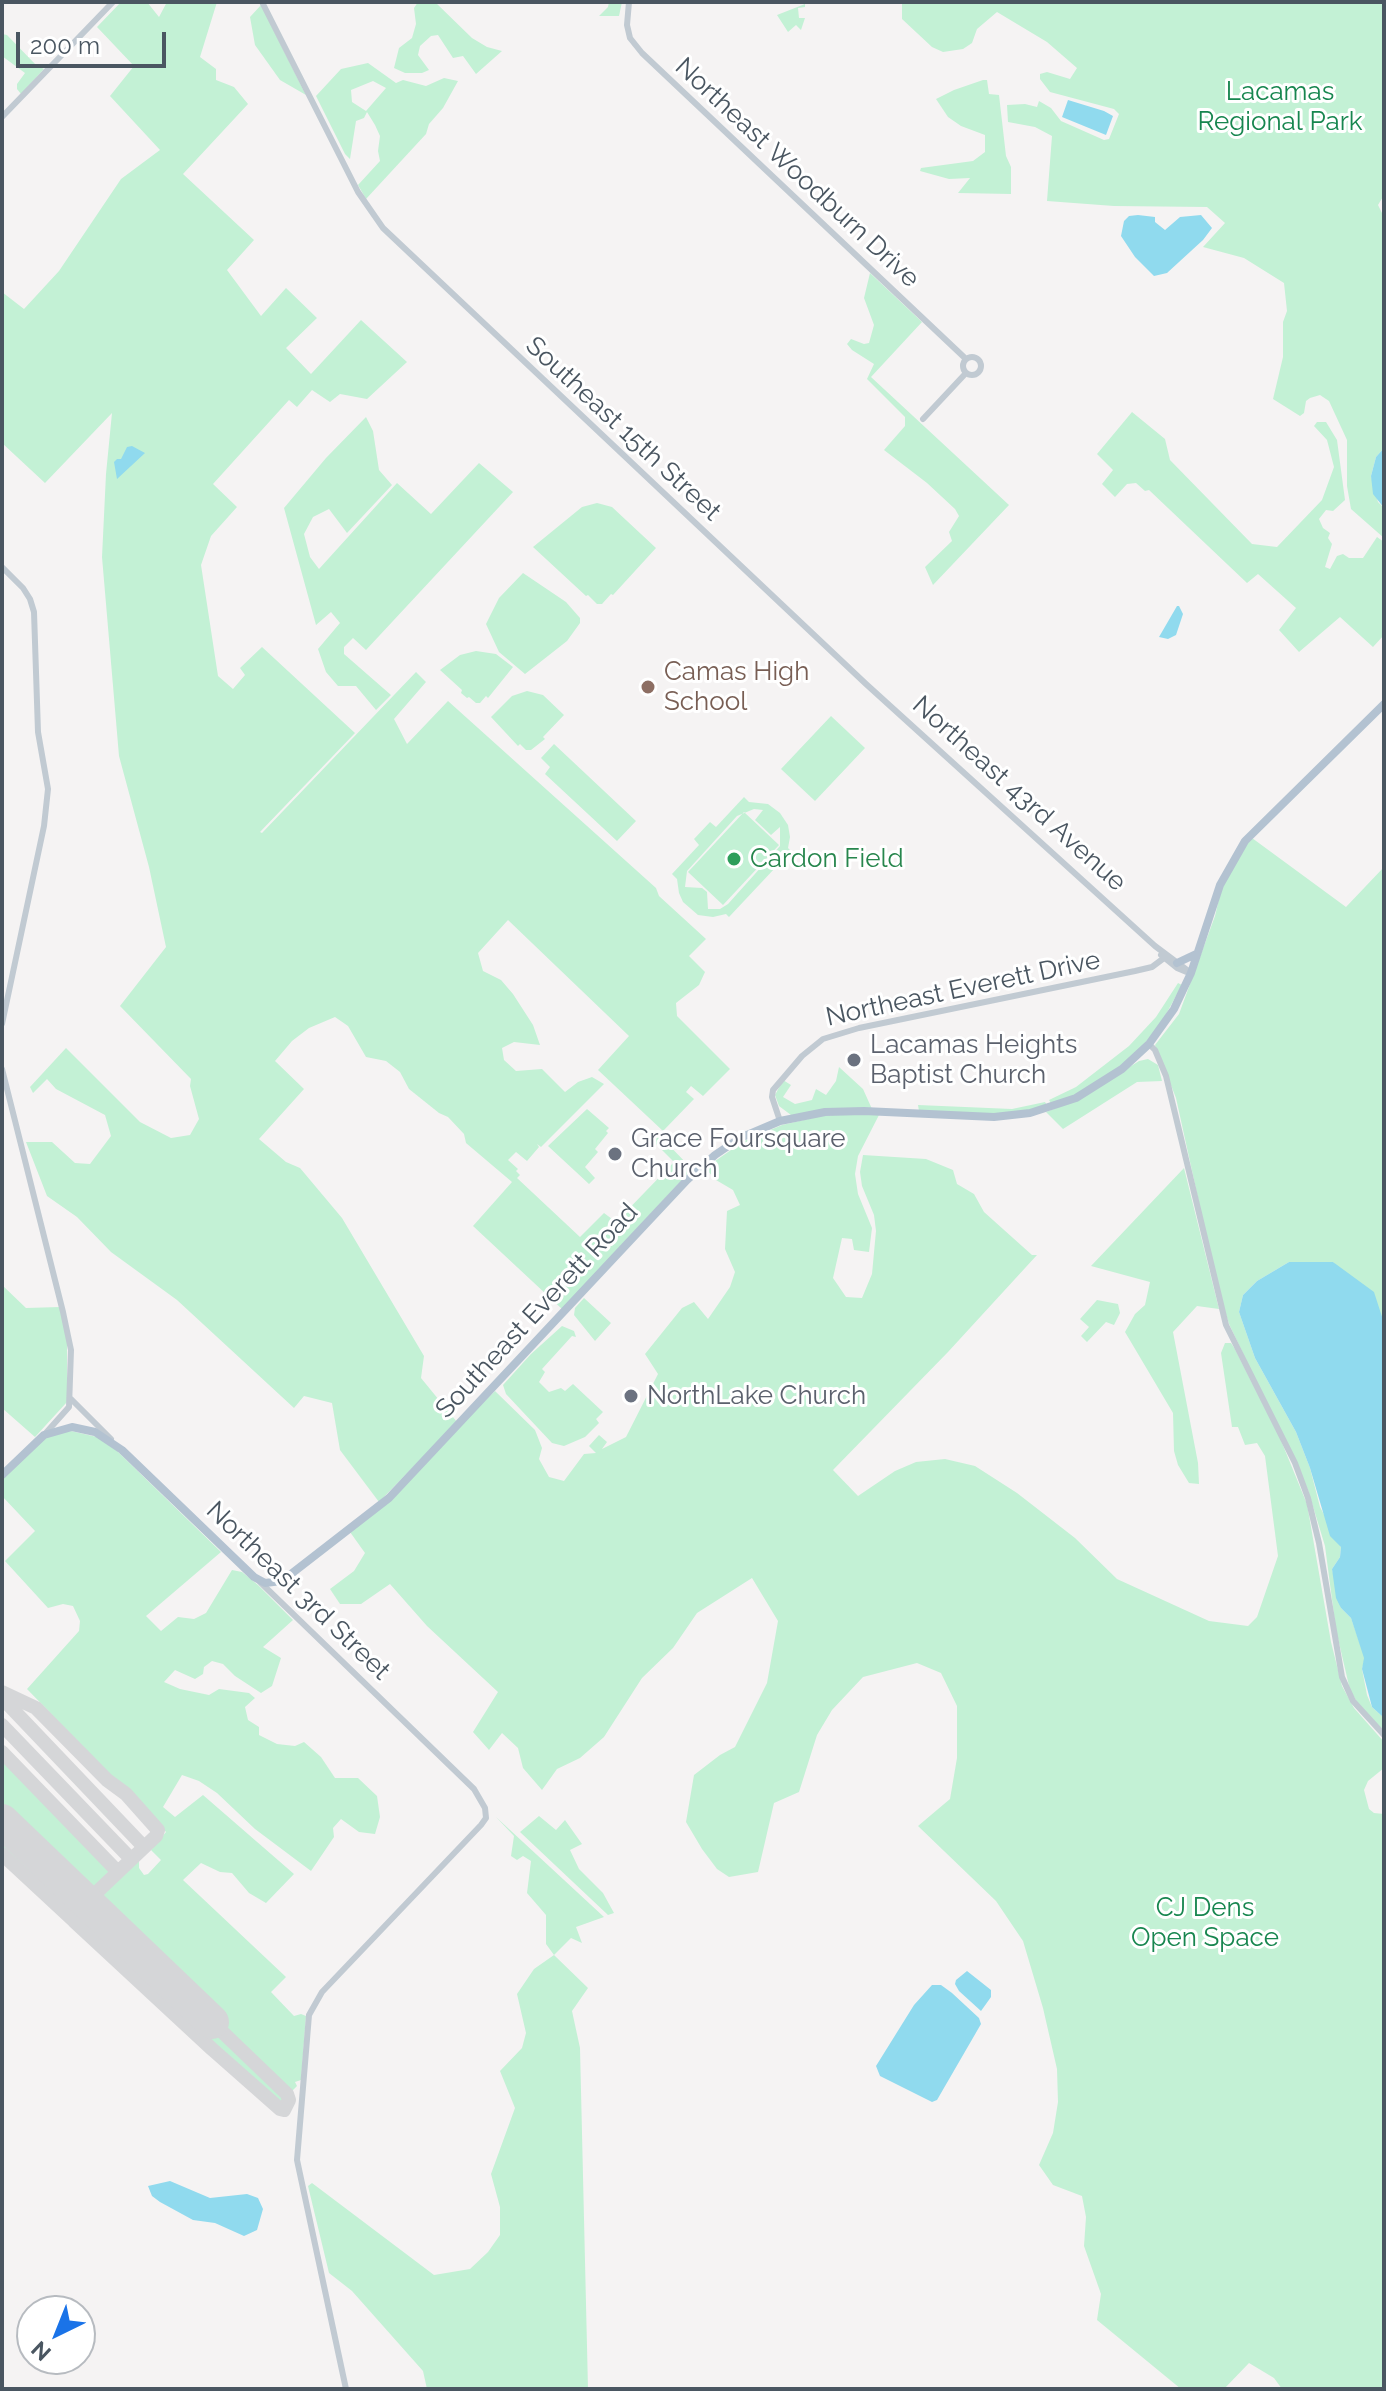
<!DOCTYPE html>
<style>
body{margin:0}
#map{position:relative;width:1386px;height:2391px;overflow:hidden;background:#f5f3f3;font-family:Raleway,sans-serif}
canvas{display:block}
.frame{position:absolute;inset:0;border:4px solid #4a5661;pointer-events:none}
.north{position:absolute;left:16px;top:2295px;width:80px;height:80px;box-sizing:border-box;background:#fff;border:2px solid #b7bbc0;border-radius:50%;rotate:223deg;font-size:22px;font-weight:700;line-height:32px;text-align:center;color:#4a5661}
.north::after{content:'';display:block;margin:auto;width:28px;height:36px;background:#1a73e8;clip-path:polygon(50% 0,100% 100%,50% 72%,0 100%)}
.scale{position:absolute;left:16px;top:32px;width:150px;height:36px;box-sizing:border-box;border:4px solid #4a5661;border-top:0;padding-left:10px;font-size:24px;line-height:28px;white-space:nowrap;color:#4a5661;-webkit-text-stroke:6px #fff;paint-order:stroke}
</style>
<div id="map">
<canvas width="1386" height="2391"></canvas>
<div class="frame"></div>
<div class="north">N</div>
<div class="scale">200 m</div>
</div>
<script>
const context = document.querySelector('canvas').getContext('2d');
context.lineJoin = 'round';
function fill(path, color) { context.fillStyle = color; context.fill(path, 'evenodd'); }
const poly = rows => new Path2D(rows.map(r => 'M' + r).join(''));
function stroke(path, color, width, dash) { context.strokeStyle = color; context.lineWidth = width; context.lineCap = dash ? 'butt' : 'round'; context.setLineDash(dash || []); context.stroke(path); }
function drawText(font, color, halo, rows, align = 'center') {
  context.font = font + ' Raleway,sans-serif'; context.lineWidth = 6; context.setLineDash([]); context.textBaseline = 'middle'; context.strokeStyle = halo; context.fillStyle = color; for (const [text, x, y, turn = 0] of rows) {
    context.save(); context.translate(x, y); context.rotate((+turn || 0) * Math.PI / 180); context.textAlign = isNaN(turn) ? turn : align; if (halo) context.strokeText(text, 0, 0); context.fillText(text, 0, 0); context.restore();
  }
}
fill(poly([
 [121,2,147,2,159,17,167,2,217,2,200,57,216,69,216,80,234,87,248,104,183,174,254,240,227,270,261,316,286,288,317,318,286,348,311,374,361,320,407,362,367,399,340,394,330,402,312,390,297,407,289,400,213,484,237,507,211,536,201,565,218,676,233,689,245,675,240,668,262,647,355,733,260,832,262,833,416,672,426,682,394,719,407,744,448,701,656,888,659,896,706,939,689,956,705,972,699,985,676,1003,677,1016,730,1069,703,1096,691,1086,686,1092,694,1099,663,1131,598,1070,629,1036,508,920,478,953,483,971,501,980,513,994,533,1025,540,1045,514,1042,502,1048,504,1060,516,1071,542,1069,565,1092,578,1082,592,1077,604,1084,541,1147,537,1144,539,1147,527,1161,516,1152,508,1160,518,1169,516,1171,520,1175,517,1178,580,1237,604,1213,616,1222,674,1162,653,1141,655,1137,660,1136,692,1169,562,1309,473,1226,512,1182,466,1143,464,1134,448,1117,439,1113,409,1089,400,1072,386,1061,366,1057,348,1026,335,1017,309,1028,292,1041,275,1061,304,1089,259,1139,286,1162,300,1168,342,1218,424,1356,421,1378,457,1422,379,1502,340,1450,332,1403,304,1396,294,1408,177,1300,111,1252,77,1217,47,1196,26,1142,52,1142,75,1163,90,1164,111,1136,105,1115,56,1089,47,1079,33,1093,30,1087,66,1048,140,1122,171,1138,190,1135,199,1119,190,1086,191,1079,120,1006,166,947,149,867,119,756,102,557,106,474,112,413,45,483,2,443,2,292,24,309,59,271,121,179,160,150,110,96,134,66,97,27],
 [418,2,435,2,472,38,487,47,502,51,476,74,463,56,453,58,438,35,431,36,420,46,418,55,429,70,422,73,405,73,394,68,399,48,412,38,416,24,414,8],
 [609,2,622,2,619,16,599,16,608,7],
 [902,2,1384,2,1384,195,1378,205,1384,217,1384,448,1376,457,1371,476,1378,502,1384,508,1384,538,1351,509,1347,486,1347,440,1329,401,1320,395,1310,398,1306,401,1304,413,1300,416,1273,399,1283,357,1283,322,1287,311,1284,283,1244,258,1203,247,1225,223,1207,207,1114,206,1047,201,1052,136,1035,127,1008,122,1007,105,1025,104,1037,107,1039,101,1051,108,1061,121,1104,140,1109,139,1119,114,1114,109,1050,92,1040,79,1040,74,1047,72,1070,79,1077,68,1047,42,997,12,977,29,972,43,963,49,943,52,932,47,902,19],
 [805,4,805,7,798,8,799,18,805,18,801,30,796,25,788,32,777,15],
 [261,5,306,95,280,80,255,45,250,17],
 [2,34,7,35,36,65,44,69,21,94,17,89,17,84,25,73,2,56],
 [368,63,396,83,403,80,426,86,444,78,458,81,443,108,429,124,426,134,366,199,358,185,380,161,378,151,380,136,375,125,367,112,364,118,356,121,350,159,345,154,316,96,341,69],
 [373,81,386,88,366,111,352,102,351,90],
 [983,80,987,80,989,94,999,95,1006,156,1011,167,1011,194,958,193,970,178,949,179,920,171,921,168,973,161,985,152,985,135,961,126,948,117,936,99,954,90],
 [870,273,922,322,871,377,1009,505,933,585,925,567,952,541,949,532,959,516,955,509,927,483,884,450,905,426,905,417,867,379,874,364,852,350,847,344,851,339,864,344,869,343,874,325,864,298],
 [1132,412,1165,439,1170,460,1252,544,1277,547,1322,500,1334,467,1327,440,1314,426,1317,422,1326,422,1337,440,1345,500,1333,511,1326,510,1319,519,1323,528,1330,533,1328,538,1332,544,1325,567,1330,569,1337,556,1343,554,1349,558,1363,558,1377,537,1384,542,1384,635,1373,647,1340,617,1299,652,1279,630,1296,608,1258,574,1247,583,1149,490,1145,491,1136,483,1127,484,1115,497,1102,484,1113,470,1097,454],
 [366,417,373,431,379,470,392,485,347,533,329,509,313,517,304,534,310,557,319,569,397,483,431,514,479,463,513,492,366,650,353,638,344,647,344,654,391,695,376,710,356,686,338,686,326,672,318,649,340,623,331,612,316,625,284,508,326,458],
 [597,503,612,507,656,548,613,595,611,594,602,604,597,604,588,595,586,596,533,547,582,507],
 [523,573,566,602,580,618,580,623,567,641,525,674,499,652,486,624,499,598],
 [476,651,496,654,513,667,488,698,486,696,480,703,476,703,469,697,467,698,461,693,462,690,440,670,460,655],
 [527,691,543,695,564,715,543,737,545,739,531,750,526,750,520,744,518,746,491,717,512,696],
 [831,716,865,748,815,801,781,769],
 [554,744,636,821,617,841,545,774,550,767,541,758],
 [744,797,749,802,768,804,780,813,788,825,790,837,788,848,791,851,729,917,726,914,713,917,698,915,683,902,679,893,677,879,672,874,699,845,694,839,710,822,716,827],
 [754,809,763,810,755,820,771,835,780,827,780,846,728,904,720,909,708,909,707,892,702,888,685,887,687,871,737,816],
 [744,812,779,845,723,905,688,872],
 [1252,838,1346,907,1384,867,1384,1331,1333,1262,1289,1262,1257,1281,1243,1295,1239,1312,1255,1358,1296,1432,1310,1468,1320,1507,1341,1547,1340,1557,1332,1569,1341,1608,1351,1618,1365,1658,1362,1669,1367,1695,1372,1707,1384,1718,1384,1733,1361,1709,1350,1690,1336,1630,1325,1546,1308,1490,1229,1324,1212,1270,1211,1257,1176,1098,1155,1045,1179,1014,1215,916,1222,886,1233,862],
 [1178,983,1182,985,1159,1027,1144,1044,1117,1069,1080,1093,1052,1105,1049,1100,1076,1087,1129,1046,1156,1017],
 [1148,1059,1158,1065,1162,1081,1137,1082,1063,1129,1046,1112,1077,1100,1139,1061],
 [839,1067,863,1089,872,1109,791,1115,779,1106,775,1095,783,1080,791,1085,783,1097,795,1104,812,1100,816,1089,826,1095,836,1081],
 [1045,1102,1048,1107,1011,1115,919,1111,918,1105,1012,1109],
 [587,1109,609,1128,606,1131,608,1133,595,1149,598,1152,585,1167,595,1178,589,1184,548,1146],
 [846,1114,879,1115,858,1156,855,1174,858,1194,872,1228,869,1252,854,1250,852,1239,842,1238,833,1278,846,1297,862,1298,872,1274,876,1231,874,1215,862,1186,860,1172,863,1155,926,1159,953,1170,957,1184,974,1194,984,1212,1032,1255,1037,1255,948,1352,833,1470,858,1496,895,1471,916,1462,945,1459,975,1466,1017,1493,1075,1538,1117,1579,1209,1621,1248,1626,1257,1617,1278,1556,1265,1456,1257,1443,1245,1445,1238,1427,1232,1427,1221,1353,1225,1343,1231,1343,1235,1349,1280,1438,1307,1504,1331,1642,1342,1686,1354,1708,1384,1742,1384,1768,1368,1781,1364,1790,1369,1809,1374,1813,1384,1814,1384,2389,1282,2389,1274,2378,1249,2363,1224,2389,1181,2389,1097,2320,1101,2294,1084,2246,1086,2217,1082,2196,1053,2185,1039,2165,1053,2133,1058,2102,1057,2069,1043,2008,1023,1941,996,1901,918,1826,950,1799,957,1758,957,1706,941,1673,917,1663,863,1677,832,1710,817,1735,799,1792,774,1803,758,1872,729,1877,717,1869,702,1849,686,1822,694,1775,720,1755,735,1747,767,1683,778,1621,752,1578,697,1613,673,1648,642,1678,604,1737,580,1758,557,1769,542,1790,523,1768,518,1748,502,1733,489,1750,473,1732,498,1692,427,1626,390,1584,361,1604,340,1604,330,1589,354,1571,365,1553,350,1532,495,1391,535,1430,542,1448,539,1459,549,1477,564,1481,584,1454,596,1453,589,1446,599,1435,607,1442,602,1449,626,1437,658,1374,645,1354,682,1308,694,1302,708,1319,730,1287,735,1272,725,1249,727,1211,740,1205,733,1190,716,1180,705,1168,744,1141,782,1125,821,1116],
 [1184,1168,1219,1309,1197,1306,1173,1332,1198,1463,1199,1484,1189,1483,1178,1465,1174,1451,1173,1413,1125,1332,1135,1314,1145,1305,1150,1282,1091,1266],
 [2,1285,26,1308,60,1307,67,1340,67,1402,35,1437,2,1408],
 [584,1298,611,1323,595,1341,574,1315,575,1308],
 [1097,1300,1118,1304,1120,1313,1114,1325,1106,1322,1087,1342,1081,1336,1089,1327,1080,1319],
 [562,1326,574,1331,576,1337,572,1336,542,1369,545,1372,539,1382,549,1392,561,1388,565,1391,573,1384,603,1412,596,1419,599,1423,585,1437,564,1446,552,1443,506,1394,503,1385,531,1354],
 [71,1431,97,1437,114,1448,221,1552,146,1616,161,1631,178,1617,194,1619,206,1613,232,1570,242,1572,258,1585,293,1620,263,1647,281,1658,272,1686,261,1693,235,1676,223,1664,212,1661,204,1667,203,1674,195,1679,175,1670,164,1682,180,1689,209,1695,219,1689,249,1693,255,1698,245,1707,248,1720,259,1727,259,1735,277,1744,295,1746,304,1742,321,1757,335,1778,358,1778,377,1796,380,1817,375,1834,359,1832,341,1819,333,1828,334,1837,311,1871,255,1829,217,1793,199,1781,182,1775,163,1807,175,1817,203,1795,294,1874,266,1903,249,1893,232,1873,220,1872,201,1863,183,1880,286,1977,271,1992,294,2016,301,2014,306,2016,301,2080,295,2082,297,2086,291,2092,95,1905,94,1899,97,1894,139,1855,139,1868,144,1875,148,1874,161,1860,151,1850,166,1832,27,1689,79,1631,80,1621,73,1606,63,1604,48,1608,5,1561,35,1531,2,1496,2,1479,38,1442,51,1435],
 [2,1754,113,1869,112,1875,91,1895,86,1896,2,1815],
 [539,1816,556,1830,565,1820,582,1844,570,1850,579,1869,603,1893,614,1913,608,1915,520,1832],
 [496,1817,604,1917,576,1927,582,1943,571,1938,554,1955,588,1988,572,2011,580,2048,588,2389,427,2389,423,2371,352,2291,329,2273,308,2186,312,2183,434,2275,470,2269,488,2252,500,2235,500,2207,491,2174,515,2108,500,2071,522,2048,526,2033,517,1994,534,1969,554,1955,546,1944,546,1915,527,1893,531,1861,523,1856,517,1860,511,1856,514,1836],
 [2,1828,79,1901,82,1907,76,1915,72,1916,2,1852],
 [88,1911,284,2098,279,2105,79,1923]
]), '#c3f1d5');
fill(poly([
 [1068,100,1104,111,1113,116,1106,135,1062,117],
 [1138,215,1155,217,1155,222,1165,230,1180,217,1201,215,1212,228,1203,240,1167,273,1154,276,1135,257,1121,236,1124,221,1129,216],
 [132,446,145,453,117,479,114,462,117,459,121,459,127,447],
 [1384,448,1384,508,1373,494,1371,476,1376,457],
 [1177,606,1179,606,1183,614,1176,635,1168,639,1159,637],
 [1289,1262,1333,1262,1374,1292,1384,1323,1384,1718,1372,1707,1362,1669,1364,1658,1351,1618,1341,1608,1336,1598,1332,1569,1340,1557,1341,1547,1330,1536,1310,1468,1296,1432,1255,1358,1239,1312,1243,1295,1257,1281],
 [967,1971,991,1990,991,1997,981,2011,959,1991,955,1984,956,1980],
 [932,1985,941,1985,952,1993,979,2018,981,2024,937,2100,932,2102,880,2076,876,2066,914,2005],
 [170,2181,210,2198,247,2194,258,2198,263,2209,257,2230,244,2236,215,2223,193,2220,160,2202,152,2196,148,2186]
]), '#90daee');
stroke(poly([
 [2,1692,36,1708,107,1780,126,1794,158,1830,156,1836,97,1892,74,1921,2,1854],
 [2,1698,144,1847],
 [2,1725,131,1859],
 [2,1752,118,1872],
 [74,1921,212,2049,280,2109,284,2110,289,2100,287,2094,212,2022]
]), '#d5d6d8', 14);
stroke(poly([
 [2,1821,212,2022]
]), '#d5d6d8', 34);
stroke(poly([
 [262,2,358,192,383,228,866,684,1155,946,1191,973],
 [629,2,627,25,630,38,642,53,966,359],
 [2,117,113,2],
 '963 366a9 9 0 1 1 18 0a9 9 0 1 1-18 0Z',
 [923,419,966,373],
 [2,567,23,588,30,599,34,612,38,732,48,789,44,826,2,1024],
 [1161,955,1177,968,1189,973],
 [1149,1044,1155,1050,1166,1076,1226,1325,1295,1463,1308,1498,1319,1543,1342,1677,1353,1701,1384,1735],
 [2,1069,63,1312,71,1350,69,1407,44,1435],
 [780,1121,772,1097,773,1090,802,1056,823,1039,859,1028,1135,971,1152,967,1164,958],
 [71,1399,111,1439],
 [260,1582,474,1789,485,1808,486,1818,481,1825,322,1992,309,2015,297,2160,346,2389]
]), '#c1cad2', 6);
stroke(poly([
 [1177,963,1196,954],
 [2,1475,44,1435,72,1427,95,1432,122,1450,254,1577,265,1583,282,1581,389,1498,687,1180,715,1155,740,1138,780,1121,825,1112,864,1111,994,1117,1030,1113,1076,1098,1122,1069,1149,1044,1174,1009,1191,973,1220,885,1245,841,1384,704]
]), '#b3c2d1', 8);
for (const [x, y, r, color] of [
 [648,687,8,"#8d6e63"],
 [734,859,8,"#2e9e5b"],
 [854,1060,8,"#6b7280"],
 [615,1154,8,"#6b7280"],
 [631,1396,8,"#6b7280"]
]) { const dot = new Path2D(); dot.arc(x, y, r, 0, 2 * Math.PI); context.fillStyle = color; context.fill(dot); stroke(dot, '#fff', 3); }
drawText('26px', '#17864f', '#fff', [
 ["Lacamas",1280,92],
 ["Regional Park",1280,122],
 ["CJ Dens",1205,1908],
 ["Open Space",1205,1938]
]);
drawText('26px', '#4a5661', '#fff', [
 ["Northeast Woodburn Drive",797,173,43],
 ["Southeast 15th Street",623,429,43],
 ["Northeast 43rd Avenue",1019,794,42],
 ["Northeast Everett Drive",963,989,-12],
 ["Southeast Everett Road",537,1311,-47],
 ["Northeast 3rd Street",298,1591,44]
]);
drawText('26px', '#785e54', '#fff', [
 ["Camas High",664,672],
 ["School",664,702]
], 'left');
drawText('26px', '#27864d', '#fff', [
 ["Cardon Field",750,859]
], 'left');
drawText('26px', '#5b616d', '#fff', [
 ["Lacamas Heights",870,1045],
 ["Baptist Church",870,1075],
 ["Grace Foursquare",631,1139],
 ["Church",631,1169],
 ["NorthLake Church",647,1396]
], 'left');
</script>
